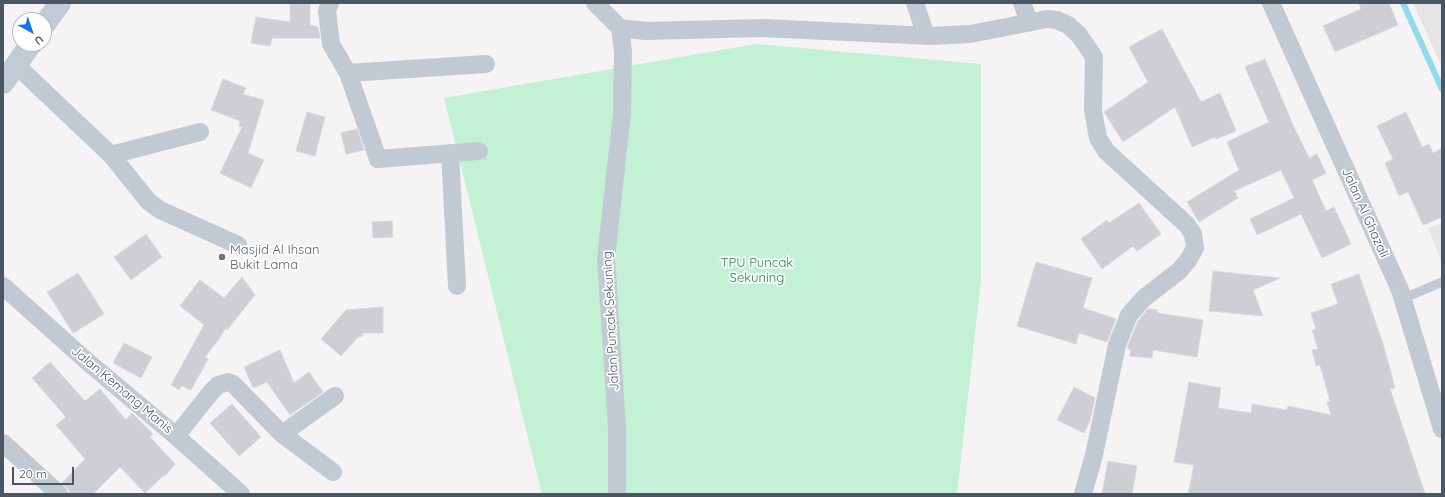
<!DOCTYPE html>
<style>
body{margin:0}
#map{position:relative;width:1445px;height:497px;overflow:hidden;background:#f5f3f3;font-family:Quicksand,sans-serif}
canvas{display:block}
.frame{position:absolute;inset:0;border:4px solid #4a5661;pointer-events:none}
.north{position:absolute;left:12px;top:12px;width:40px;height:40px;box-sizing:border-box;background:#fff;border:1px solid #b7bbc0;border-radius:50%;rotate:140deg;font-size:11px;font-weight:700;line-height:16px;text-align:center;color:#4a5661}
.north::after{content:'';display:block;margin:auto;width:14px;height:18px;background:#1a73e8;clip-path:polygon(50% 0,100% 100%,50% 72%,0 100%)}
.scale{position:absolute;left:12px;top:467px;width:62px;height:18px;box-sizing:border-box;border:2px solid #4a5661;border-top:0;padding-left:5px;font-size:12px;line-height:14px;white-space:nowrap;color:#4a5661;-webkit-text-stroke:3px #fff;paint-order:stroke}
</style>
<div id="map">
<canvas width="1445" height="497"></canvas>
<div class="frame"></div>
<div class="north">U</div>
<div class="scale">20 m</div>
</div>
<script>
const context = document.querySelector('canvas').getContext('2d');
context.lineJoin = 'round';
function fill(path, color) { context.fillStyle = color; context.fill(path, 'evenodd'); }
const poly = rows => new Path2D(rows.map(r => 'M' + r).join(''));
function stroke(path, color, width, dash) { context.strokeStyle = color; context.lineWidth = width; context.lineCap = dash ? 'butt' : 'round'; context.setLineDash(dash || []); context.stroke(path); }
function drawText(font, color, halo, rows, align = 'center') {
  context.font = font + ' Quicksand,sans-serif'; context.lineWidth = 3.5; context.setLineDash([]); context.textBaseline = 'middle'; context.strokeStyle = halo; context.fillStyle = color; for (const [text, x, y, turn = 0] of rows) {
    context.save(); context.translate(x, y); context.rotate((+turn || 0) * Math.PI / 180); context.textAlign = isNaN(turn) ? turn : align; if (halo) context.strokeText(text, 0, 0); context.fillText(text, 0, 0); context.restore();
  }
}
fill(poly([
 [1413,3,1442,3,1442,67],
 [1442,223,1442,263,1428,228]
]), '#e6e4e5');
fill(poly([
 [756,44,981,64,981,280,957,494,542,494,444,98]
]), '#c3f1d5');
stroke(poly([
 [1403,3,1442,89]
]), '#90daee', 6);
const building = poly([
 [1359,3,1389,3,1398,25,1335,52,1323,26,1361,9,1359,3],
 [290,4,310,4,310,25,318,27,320,38,272,38,270,46,251,43,256,17,290,22,290,4],
 [1162,29,1201,102,1220,93,1236,131,1216,139,1215,137,1192,147,1175,107,1123,142,1104,112,1148,82,1129,47,1162,29],
 [1265,59,1293,125,1309,158,1317,154,1326,173,1312,180,1326,211,1334,207,1351,244,1322,258,1301,214,1257,235,1250,219,1294,198,1281,170,1234,191,1238,198,1199,222,1187,202,1239,170,1227,142,1269,122,1245,67,1265,59],
 [223,79,246,88,243,94,264,100,248,153,264,160,251,188,220,173,242,127,239,126,240,121,211,110,223,79],
 [307,112,325,117,315,156,296,151,307,112],
 [1406,112,1422,147,1429,144,1433,153,1442,148,1442,217,1423,225,1408,192,1399,196,1385,163,1393,159,1377,126,1406,112],
 [357,129,364,150,346,154,341,133,357,129],
 [1139,203,1161,234,1137,251,1133,246,1102,269,1081,239,1107,220,1109,223,1139,203],
 [392,221,393,237,373,238,372,222,392,221],
 [146,234,162,257,131,280,114,257,146,234],
 [1036,262,1092,278,1083,308,1116,319,1107,342,1079,333,1076,344,1017,326,1036,262],
 [1213,271,1280,278,1253,290,1263,316,1209,311,1213,271],
 [78,273,104,314,73,333,47,292,78,273],
 [1359,274,1384,347,1395,388,1390,389,1425,494,1188,494,1194,465,1174,462,1189,382,1221,388,1218,408,1251,413,1252,404,1287,410,1288,406,1331,415,1327,402,1330,401,1320,365,1316,366,1312,350,1318,349,1312,330,1316,329,1311,313,1338,304,1331,284,1359,274],
 [242,277,255,295,227,330,226,327,219,339,205,357,208,359,191,390,182,386,179,390,171,385,204,325,180,306,200,280,224,298,242,277],
 [383,307,383,333,363,333,363,336,358,337,341,356,321,339,346,310,383,307],
 [1148,309,1157,310,1157,313,1203,320,1197,357,1153,350,1152,358,1130,356,1131,350,1128,349,1128,346,1127,348,1138,321,1148,309],
 [124,343,152,357,141,378,113,363,124,343],
 [280,350,294,383,309,372,323,392,290,415,267,382,253,388,244,367,280,350],
 [50,362,85,401,100,389,126,420,132,413,153,434,150,437,175,464,165,476,164,475,145,493,120,467,93,494,69,494,69,490,62,483,85,459,56,425,66,417,32,378,50,362],
 [1074,387,1095,398,1090,421,1084,433,1057,420,1074,387],
 [232,404,261,437,239,456,210,423,232,404],
 [1108,461,1137,466,1132,494,1102,494,1108,461]
]);
fill(building, '#cdcfd5');
stroke(building, '#d7d9de', 1);
stroke(poly([
 [1402,299,1442,282]
]), '#c1cad2', 9);
stroke(poly([
 [330,3,327,11,331,44,348,73,378,159,479,151],
 [595,3,620,28,645,31,763,28,930,36,970,34,1047,19,1057,20,1068,25,1079,35,1094,57,1093,110,1098,138,1106,151,1187,225,1193,234,1195,248,1189,259,1179,271,1144,298,1129,315,1117,345,1094,455,1083,494],
 [915,3,926,36],
 [1022,3,1029,21],
 [1271,3,1400,290,1442,429],
 [16,65,111,155,149,202,160,210,238,245],
 [348,73,486,64],
 [450,153,457,286],
 [111,155,200,132],
 [3,286,89,363,176,436,241,494],
 [282,434,335,396],
 [176,436,212,391,218,385,228,382,233,384,282,434,333,472],
 [3,443,59,494],
 [617,494,617,428,606,258,622,113,623,52,620,28]
]), '#c1cad2', 18);
stroke(poly([
 [44,25,60,3],
 [3,83,31,44]
]), '#c1cbd6', 22);
for (const [x, y, r, color] of [
 [222,257,4,"#6b7280"]
]) { const dot = new Path2D(); dot.arc(x, y, r, 0, 2 * Math.PI); context.fillStyle = color; context.fill(dot); stroke(dot, '#fff', 1.5); }
drawText('13px', '#4a5661', '#fff', [
 ["Jalan Al Ghazali",1365,213,66],
 ["Jalan Puncak Sekuning",611,321,-93],
 ["Jalan Kemang Manis",122,390,40]
]);
drawText('13px', '#5b616d', '#fff', [
 ["Masjid Al Ihsan",230,250],
 ["Bukit Lama",230,265]
], 'left');
drawText('13px', '#17864f', '#fff', [
 ["TPU Puncak",757,263],
 ["Sekuning",757,278]
]);
</script>
